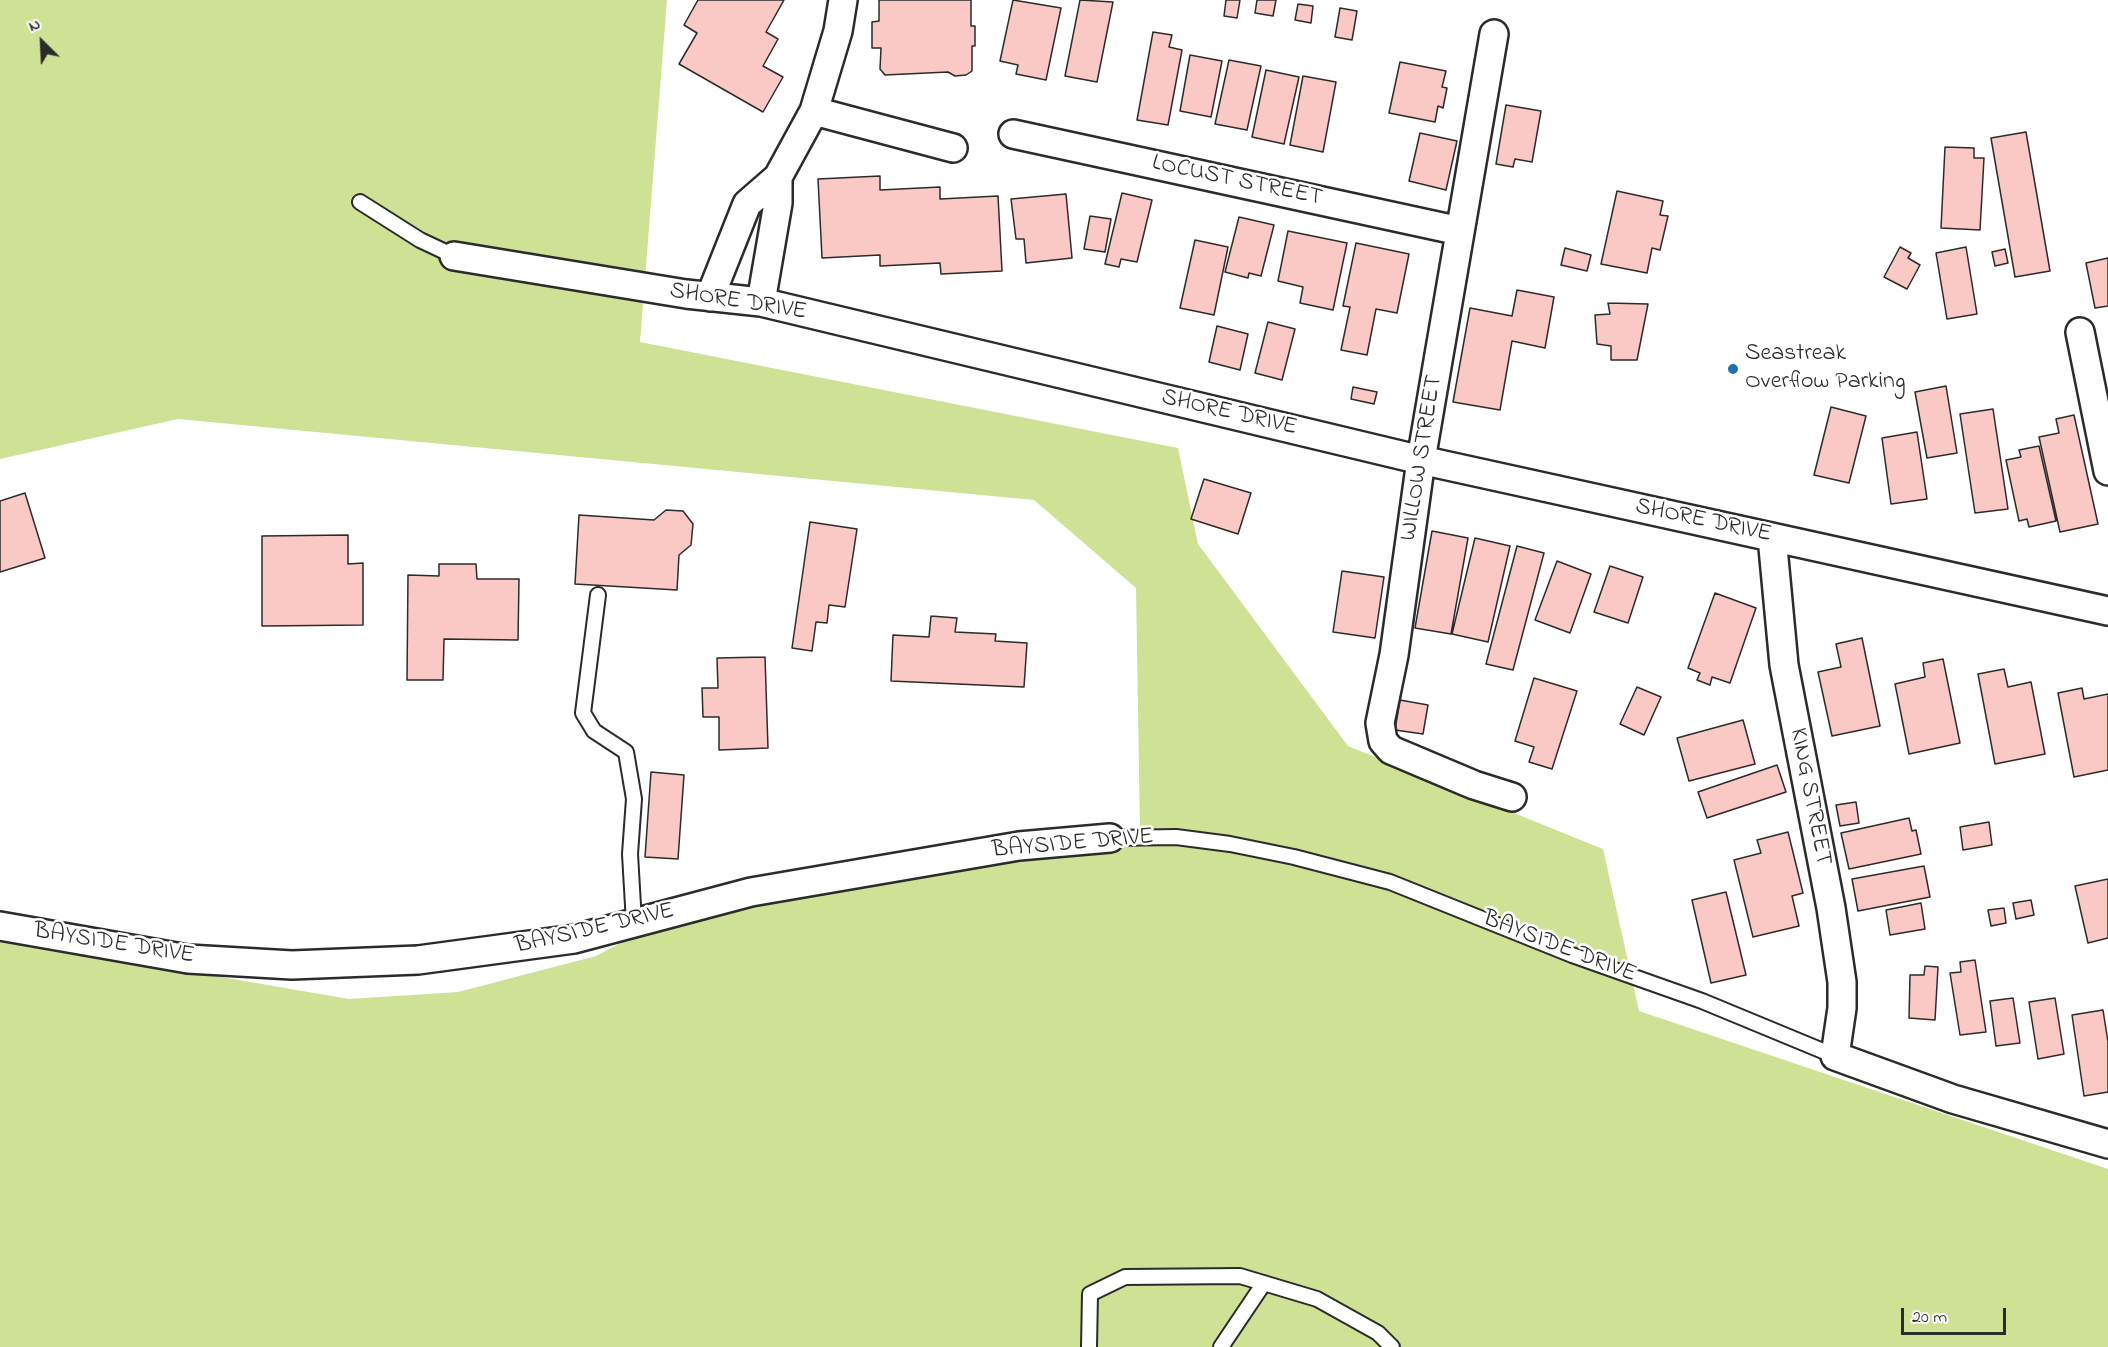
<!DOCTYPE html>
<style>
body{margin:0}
#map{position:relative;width:2108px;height:1347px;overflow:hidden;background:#fff;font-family:"Indie Flower",sans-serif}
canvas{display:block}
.north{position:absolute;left:12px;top:12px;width:60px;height:60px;-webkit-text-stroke:4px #fff;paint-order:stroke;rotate:336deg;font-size:16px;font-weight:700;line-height:24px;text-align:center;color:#2b2b2b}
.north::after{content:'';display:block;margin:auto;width:21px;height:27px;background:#2b2b2b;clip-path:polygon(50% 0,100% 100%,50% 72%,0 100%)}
.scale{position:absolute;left:1901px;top:1308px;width:105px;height:27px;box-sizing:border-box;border:3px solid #2b2b2b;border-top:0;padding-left:8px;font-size:18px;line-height:21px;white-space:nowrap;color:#2b2b2b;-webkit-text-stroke:4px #fff;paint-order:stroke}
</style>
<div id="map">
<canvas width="2108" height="1347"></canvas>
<div class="north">N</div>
<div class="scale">20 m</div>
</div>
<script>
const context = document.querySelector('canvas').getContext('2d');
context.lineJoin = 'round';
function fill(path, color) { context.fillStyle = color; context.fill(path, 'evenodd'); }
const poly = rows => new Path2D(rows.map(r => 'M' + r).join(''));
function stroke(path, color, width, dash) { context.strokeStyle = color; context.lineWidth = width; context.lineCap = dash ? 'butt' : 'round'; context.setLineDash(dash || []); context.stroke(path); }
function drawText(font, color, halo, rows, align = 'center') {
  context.font = font + ' "Indie Flower",sans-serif'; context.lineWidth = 5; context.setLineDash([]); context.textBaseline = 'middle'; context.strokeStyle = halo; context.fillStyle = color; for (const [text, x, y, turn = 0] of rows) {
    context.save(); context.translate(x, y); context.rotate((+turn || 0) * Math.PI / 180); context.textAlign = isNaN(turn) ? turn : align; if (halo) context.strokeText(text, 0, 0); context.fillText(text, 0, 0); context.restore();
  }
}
fill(poly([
 [0,0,667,0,640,342,1178,448,1198,544,1348,746,1603,849,1639,1011,2108,1169,2108,1347,0,1347,0,939,349,999,458,992,596,956,703,900,1140,832,1136,588,1034,500,178,419,0,459]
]), '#cfe195');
const building = poly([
 [698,0,784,0,766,32,778,39,763,66,783,77,763,112,679,64,697,33,684,25,698,0],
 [879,0,971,0,971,26,975,26,975,46,972,46,972,71,966,75,955,76,948,72,885,75,880,69,881,48,872,48,872,22,879,21,879,0],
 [1013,0,1061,8,1046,80,1016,74,1018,65,1000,61,1013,0],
 [1080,0,1113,2,1097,82,1065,76,1080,0],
 [1226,0,1240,0,1237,18,1224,16,1226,0],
 [1257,0,1276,0,1273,16,1255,13,1257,0],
 [1298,4,1313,6,1311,23,1295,20,1298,4],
 [1340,8,1357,11,1352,40,1335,37,1340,8],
 [1153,32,1172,35,1169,47,1182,50,1168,125,1137,120,1153,32],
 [1190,55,1222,61,1211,117,1180,111,1190,55],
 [1229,60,1261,66,1247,130,1215,124,1229,60],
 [1400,62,1446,71,1442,87,1447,88,1443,108,1438,106,1435,122,1389,113,1400,62],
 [1266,70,1299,77,1284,144,1252,137,1266,70],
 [1303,76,1336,82,1323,152,1290,145,1303,76],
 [1506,105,1541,111,1532,162,1515,159,1513,167,1496,164,1506,105],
 [2026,132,2050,271,2015,277,1991,138,2026,132],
 [1420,133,1457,141,1446,190,1409,181,1420,133],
 [1945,147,1974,148,1974,158,1984,158,1980,230,1941,228,1945,147],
 [880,176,880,190,940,187,940,199,998,196,1002,271,941,274,940,263,880,266,880,255,822,258,818,179,880,176],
 [1617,191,1663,201,1660,215,1668,216,1660,250,1652,248,1647,273,1601,264,1617,191],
 [1122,193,1152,200,1137,262,1121,259,1119,267,1105,264,1122,193],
 [1066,194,1072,258,1026,263,1024,239,1016,239,1011,199,1066,194],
 [1090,216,1111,219,1105,252,1084,249,1090,216],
 [1239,217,1274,225,1261,276,1249,273,1248,278,1225,272,1239,217],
 [1288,231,1347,243,1333,310,1300,303,1303,287,1278,281,1288,231],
 [1195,240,1228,247,1214,315,1180,308,1195,240],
 [1356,243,1409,254,1397,313,1376,309,1367,355,1341,350,1350,307,1343,306,1356,243],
 [1900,247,1911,253,1908,258,1920,265,1907,289,1884,277,1900,247],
 [1966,247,1977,314,1947,319,1936,253,1966,247],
 [1565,248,1591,255,1587,271,1561,265,1565,248],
 [2005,249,2008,263,1995,266,1992,252,2005,249],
 [2108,258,2108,306,2095,308,2086,263,2108,258],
 [1517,290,1554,297,1545,348,1512,341,1500,410,1453,402,1470,308,1512,316,1517,290],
 [1608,303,1648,304,1637,360,1611,360,1611,346,1597,344,1595,315,1610,314,1608,303],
 [1268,322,1295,329,1282,380,1255,373,1268,322],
 [1217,326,1248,334,1240,370,1209,362,1217,326],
 [1946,386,1957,453,1927,458,1915,392,1946,386],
 [1353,387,1377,392,1374,404,1351,399,1353,387],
 [1831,407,1866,416,1849,483,1814,475,1831,407],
 [1993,409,2008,509,1975,513,1960,414,1993,409],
 [2074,415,2098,524,2060,532,2039,437,2059,433,2056,419,2074,415],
 [1917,432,1927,499,1891,504,1882,438,1917,432],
 [2039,446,2056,521,2029,527,2027,519,2019,521,2006,460,2021,457,2019,450,2039,446],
 [1204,479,1251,493,1238,534,1191,519,1204,479],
 [25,493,45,558,0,572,0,501,25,493],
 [666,510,683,511,693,524,691,545,679,555,677,590,575,584,579,515,654,520,666,510],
 [810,522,857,529,845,607,829,605,827,623,816,622,812,651,792,648,810,522],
 [1432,531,1468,538,1451,634,1415,628,1432,531],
 [348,535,348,564,363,563,363,625,262,626,262,536,348,535],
 [1475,538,1510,546,1488,642,1452,634,1475,538],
 [1517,546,1544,553,1513,670,1486,664,1517,546],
 [1557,561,1591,574,1570,633,1535,620,1557,561],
 [439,564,476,564,477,579,519,579,518,640,444,639,443,680,407,680,408,575,439,576,439,564],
 [1610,566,1643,577,1628,623,1594,612,1610,566],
 [1342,571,1384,577,1375,638,1333,632,1342,571],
 [1715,593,1756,608,1730,683,1712,677,1710,685,1697,680,1700,673,1688,668,1715,593],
 [931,616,957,618,955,632,996,634,995,641,1027,643,1024,687,891,681,893,635,929,637,931,616],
 [1862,638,1880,726,1832,736,1818,672,1841,667,1836,644,1862,638],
 [765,657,768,748,719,750,719,717,703,717,702,688,718,688,717,658,765,657],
 [1943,659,1960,743,1909,754,1895,684,1925,677,1923,663,1943,659],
 [2004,669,2008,687,2031,682,2045,754,1995,764,1978,674,2004,669],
 [1534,678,1577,691,1552,769,1529,762,1534,747,1515,741,1534,678],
 [1637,687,1661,697,1644,735,1620,724,1637,687],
 [2082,688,2084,699,2108,694,2108,770,2074,777,2058,693,2082,688],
 [1400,700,1428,705,1423,734,1395,730,1400,700],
 [1743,720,1755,764,1689,781,1677,738,1743,720],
 [1777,765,1786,792,1707,818,1698,792,1777,765],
 [651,772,684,775,678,859,645,857,651,772],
 [1856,802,1859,823,1840,826,1836,805,1856,802],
 [1909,818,1912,831,1916,830,1921,854,1849,869,1841,833,1909,818],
 [1989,822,1992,845,1963,850,1960,827,1989,822],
 [1788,832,1803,893,1792,896,1799,926,1753,937,1734,860,1761,853,1757,840,1788,832],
 [1924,866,1930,897,1858,911,1852,879,1924,866],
 [2108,879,2108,938,2088,943,2075,886,2108,879],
 [1726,892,1746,975,1711,983,1692,900,1726,892],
 [2031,900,2034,915,2016,919,2013,903,2031,900],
 [1921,903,1925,929,1890,935,1886,910,1921,903],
 [2004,908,2006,923,1991,926,1988,910,2004,908],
 [1975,960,1986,1032,1960,1035,1950,973,1961,972,1960,962,1975,960],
 [1925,966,1938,967,1935,1020,1909,1018,1910,975,1924,975,1925,966],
 [2013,998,2020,1043,1996,1046,1990,1001,2013,998],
 [2055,998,2064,1054,2038,1059,2029,1002,2055,998],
 [2103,1010,2108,1042,2108,1092,2084,1096,2072,1015,2103,1010]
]);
fill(building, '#fac9c5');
stroke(building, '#2b2b2b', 1.5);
const service = poly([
 [360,202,420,240,454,256],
 [598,595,583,713,594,731,626,752,634,799,630,854,634,923],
 [1110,838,1176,837,1230,844,1294,857,1390,882,1572,955,1702,1001,1835,1056],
 [1089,1347,1090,1294,1125,1277,1240,1276,1317,1299,1378,1333,1392,1347],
 [1221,1347,1264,1283]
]);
const minor = poly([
 [1494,34,1421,460,1394,655,1380,723,1383,741,1391,750,1474,785,1512,797],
 [814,111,953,148],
 [1013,134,1460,231],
 [454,256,686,294,761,302,1421,460,2108,611],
 [710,297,747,204,778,177,814,111,838,31,843,0],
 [761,302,778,203,778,177],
 [2080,332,2108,471],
 [1772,537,1784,665,1831,908,1842,982,1842,1008,1835,1056,1953,1099,2108,1144],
 [0,926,188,959,292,965,418,960,574,939,751,892,1019,846,1110,838]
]);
stroke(service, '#2b2b2b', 18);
stroke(minor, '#2b2b2b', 32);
stroke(service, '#fff', 14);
stroke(minor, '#fff', 27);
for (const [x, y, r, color] of [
 [1733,369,6,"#1f6fb2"]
]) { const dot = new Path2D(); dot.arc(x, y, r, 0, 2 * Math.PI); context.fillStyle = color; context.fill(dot); stroke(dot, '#fff', 2); }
drawText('24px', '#2b2b2b', '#fff', [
 ["LOCUST STREET",1237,182,12],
 ["SHORE DRIVE",738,303,9],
 ["SHORE DRIVE",1229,414,13],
 ["WILLOW STREET",1423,458,-81],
 ["SHORE DRIVE",1703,522,12],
 ["KING STREET",1809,797,79],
 ["BAYSIDE DRIVE",1073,845,-5],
 ["BAYSIDE DRIVE",595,930,-13],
 ["BAYSIDE DRIVE",114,945,9],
 ["BAYSIDE DRIVE",1559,948,21]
]);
drawText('24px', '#2b2b2b', '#fff', [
 ["Seastreak",1745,355],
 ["Overflow Parking",1745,383]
], 'left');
</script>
